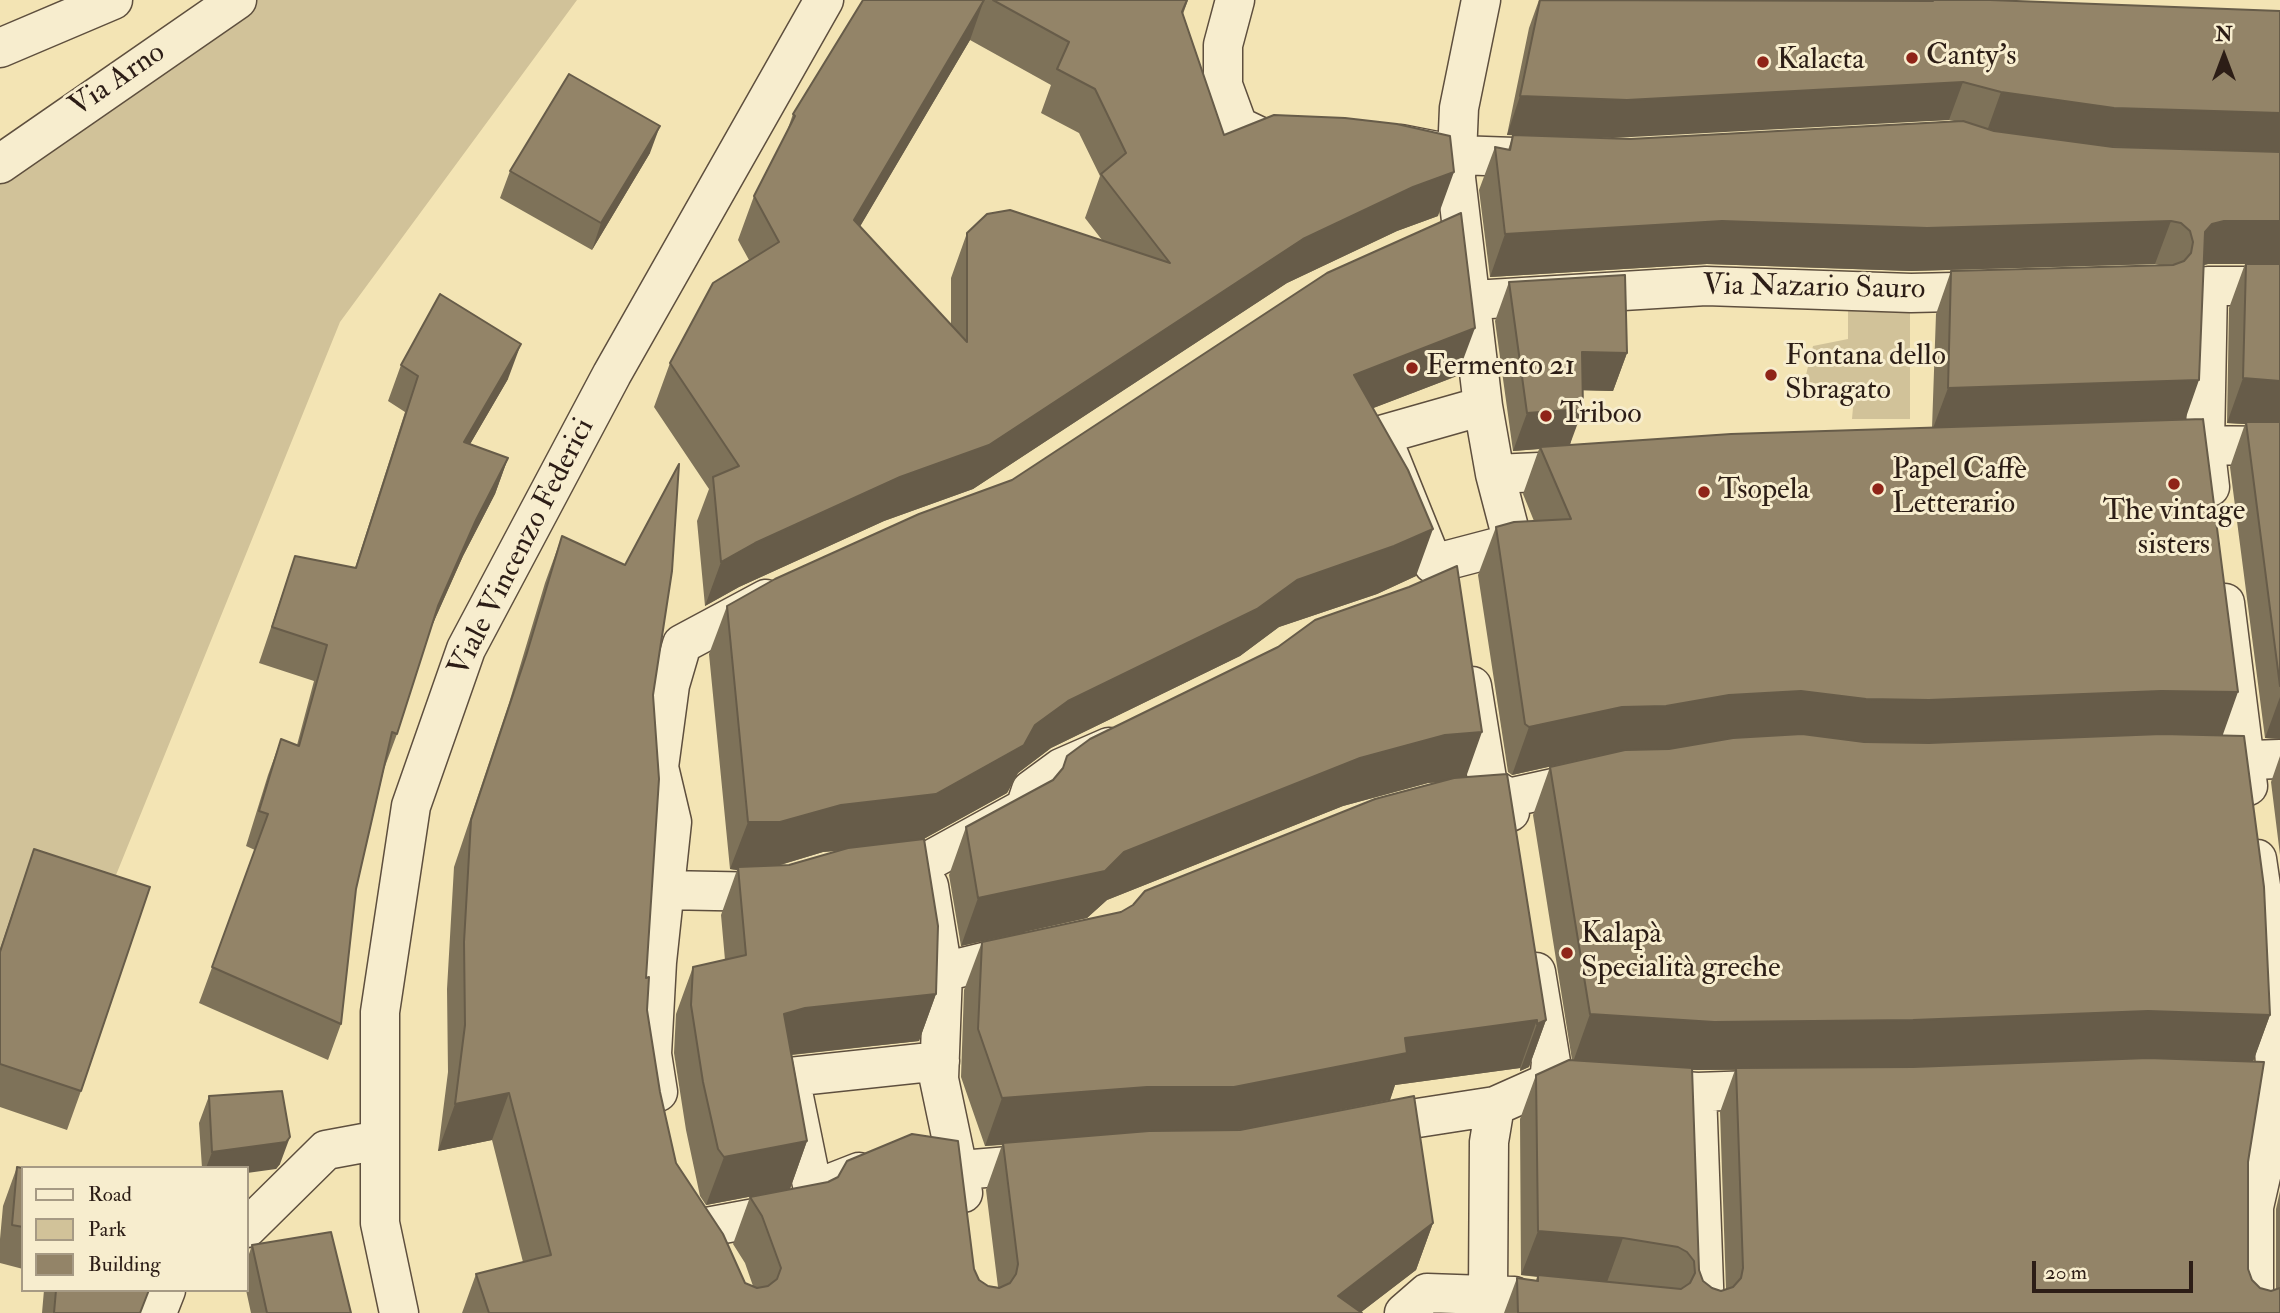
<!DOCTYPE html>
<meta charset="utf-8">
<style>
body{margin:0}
#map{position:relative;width:2280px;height:1313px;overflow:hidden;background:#f3e4b4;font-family:"IM FELL Double Pica",serif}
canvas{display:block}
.legend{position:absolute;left:21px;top:1166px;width:228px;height:126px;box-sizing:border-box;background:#f7edce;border:2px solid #a69a84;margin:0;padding:9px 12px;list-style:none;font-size:21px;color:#2c1d16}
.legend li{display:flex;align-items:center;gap:14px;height:35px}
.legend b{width:35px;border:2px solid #a69a84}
.north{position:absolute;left:2189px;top:21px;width:70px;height:70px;-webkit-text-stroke:5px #f7edce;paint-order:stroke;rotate:0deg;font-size:19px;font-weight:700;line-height:28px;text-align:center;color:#2c1d16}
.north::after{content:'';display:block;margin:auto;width:24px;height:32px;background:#2c1d16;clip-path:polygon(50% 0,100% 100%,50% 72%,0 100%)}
.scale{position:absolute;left:2032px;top:1261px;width:161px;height:32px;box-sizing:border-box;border:4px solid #2c1d16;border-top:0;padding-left:9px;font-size:21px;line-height:24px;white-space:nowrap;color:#2c1d16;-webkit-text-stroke:5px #f7edce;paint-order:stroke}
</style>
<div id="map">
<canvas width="2280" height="1313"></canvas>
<ul class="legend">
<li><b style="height:9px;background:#f7edce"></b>Road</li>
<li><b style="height:19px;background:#d1c299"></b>Park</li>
<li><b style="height:19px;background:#938468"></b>Building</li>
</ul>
<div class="north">N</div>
<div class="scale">20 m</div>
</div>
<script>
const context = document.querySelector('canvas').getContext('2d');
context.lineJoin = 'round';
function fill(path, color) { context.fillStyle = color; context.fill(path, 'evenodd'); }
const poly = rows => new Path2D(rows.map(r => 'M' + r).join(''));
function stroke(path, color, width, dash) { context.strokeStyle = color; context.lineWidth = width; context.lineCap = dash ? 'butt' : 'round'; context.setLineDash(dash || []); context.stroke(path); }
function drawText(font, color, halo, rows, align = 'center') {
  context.font = font + ' "IM FELL Double Pica",serif'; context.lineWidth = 6; context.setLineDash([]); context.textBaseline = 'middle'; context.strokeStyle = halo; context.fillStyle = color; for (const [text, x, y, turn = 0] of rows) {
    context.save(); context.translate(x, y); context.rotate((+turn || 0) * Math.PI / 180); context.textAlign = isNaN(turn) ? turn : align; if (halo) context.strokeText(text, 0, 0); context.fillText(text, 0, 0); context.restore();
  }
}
fill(poly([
 [209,0,577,0,340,322,50,1038,0,1077,0,180],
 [1848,307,1910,309,1910,419,1852,419,1855,385,1804,383,1813,346,1848,339]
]), '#d1c299');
const minor = poly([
 [1235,0,1223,45,1223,85,1238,126,1265,139,1292,140],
 [1481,0,1459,108,1456,178,1483,406,1495,474,1513,543,1433,564,1381,435,1483,406],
 [0,48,113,0],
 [1401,144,1457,155,1543,158],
 [0,164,237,0],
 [1473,300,1706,286,1911,293,1997,291],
 [2179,445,2280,446],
 [1495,474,1584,470],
 [2210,487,2205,444,2208,286,2280,286],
 [2225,603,2248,786],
 [1472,686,1488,785,1508,798,1510,812],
 [2195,762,2280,759],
 [1457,802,1508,798,1594,779],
 [876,869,925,863,1025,808,1031,790,1061,768,1109,747],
 [929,886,943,972,939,1079,963,1193],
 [664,890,766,892,779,888],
 [943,972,1025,952],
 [1672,1090,1697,1092,1705,1313],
 [658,1092,652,1054,657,962,672,822,659,767,670,685,682,644,766,599],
 [1697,1092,1781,1089],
 [1366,1126,1495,1106],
 [912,1158,961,1170,1046,1163],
 [859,1172,813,1190,790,1077,940,1061],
 [247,1228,326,1150,380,1140],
 [696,1229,793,1211],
 [1488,1293,1489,1142,1495,1106,1549,1082,1551,1062,1536,972],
 [157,1313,166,1290],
 [399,1313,380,1223,380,1012,411,806,466,649,612,374,824,0],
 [1404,1313,1427,1293,1514,1296],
 [2254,1313,2254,1207,2262,1172,2264,1133,2276,1085,2268,933,2257,859]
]);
stroke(minor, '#5e4f3e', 41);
stroke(minor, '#f7edce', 38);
fill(poly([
 [863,0,1188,0,1183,14,1224,135,1438,216,1397,231,1287,283,973,489,884,521,739,587,705,606,697,521,709,489,654,407,670,363,749,260,738,240,754,196,786,134,793,114],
 [970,40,1051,85,1041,113,1079,133,1100,176,1085,218,1102,240,967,233,951,278,951,325,860,226],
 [1539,0,1932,1,1933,0,1990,0,2280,152,2280,739,2265,738,2230,467,2245,424,2227,423,2229,308,2245,264,2208,264,2203,265,2185,420,2223,735,2270,1015,2253,1061,2248,1162,2248,1269,2252,1280,2260,1288,2271,1291,2276,1289,2276,1209,2280,1191,2280,1313,1504,1313,1517,1278,1536,1280,1537,1277,1521,1275,1520,1119,1536,1075,1572,1060,1533,815,1550,767,1608,754,1512,775,1508,772,1478,575,1496,527,1534,521,1523,494,1539,449,1513,451,1495,321,1509,282,1627,353,1613,391,1583,390,1570,445,1932,428,1936,314,1951,271,2159,265,2155,264,1911,271,1707,264,1490,277,1479,190,1495,147,1508,150,1513,135,1630,139,1954,121,1949,120,1507,135,1529,28],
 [1692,1070,1735,1070,1720,1112,1726,1289,1721,1291,1712,1288,1703,1281,1699,1270],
 [650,153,592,250,500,198,510,171],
 [401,365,508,379,470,444,508,458,495,494,463,556,431,628,397,734,384,769,356,889,341,1024,328,1060,199,1003,255,850,246,846,268,775,281,739,297,745,314,681,259,663,295,556,355,568,405,412,388,401],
 [1457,376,1373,408,1416,576,1377,594,1279,627,1240,656,1051,748,1018,773,1007,793,922,840,936,994,919,1041,792,1055,807,1141,790,1189,706,1205,700,1196,686,1130,674,1053,676,1014,693,967,725,960,721,915,737,870,730,869,709,654,727,606],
 [839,851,789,865,777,866,823,852],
 [562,536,653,695,646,978,647,1010,660,1092,676,1163,745,1283,753,1286,745,1263,733,1244,750,1197,974,1269,979,1280,988,1286,998,1287,986,1190,1002,1145,985,1146,961,1077,964,990,982,942,1121,912,1441,782,1428,783,1343,806,1107,900,1087,918,961,946,949,875,966,827,1465,777,1546,1020,1529,1067,1520,1071,1520,1068,1395,1085,1390,1100,1235,1131,1433,1223,1416,1270,1361,1312,1362,1313,462,1313,476,1274,523,1262,492,1140,438,1151,448,1072,447,989,454,867,509,703,545,583],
 [2280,756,2280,855,2271,782],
 [34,849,81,1091,67,1130,0,1107,0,949],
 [209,1096,280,1164,276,1169,202,1168,199,1123],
 [17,1167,23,1168,23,1269,0,1263,0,1239,3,1206],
 [252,1245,351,1313,251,1313,246,1290,247,1260],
 [44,1290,149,1290,140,1313,42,1313]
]), '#7e7259');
fill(poly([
 [984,0,970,40,838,264,854,220],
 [1963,82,1949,120,1613,138,1507,135,1520,96],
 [2001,92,2280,113,2280,152,2100,146,1987,131],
 [660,126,650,153,592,250,601,223],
 [1454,172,1438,216,1397,231,1287,283,973,489,884,521,739,587,705,606,721,562,1303,239,1413,187],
 [1722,221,2171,221,2155,264,1911,271,1707,264,1490,277,1505,234],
 [2224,221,2280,221,2280,264,2208,264,2197,267,2205,232,2212,224],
 [1475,328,1457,376,1337,422,1354,375],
 [521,344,508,379,451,477,464,442],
 [1582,352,1627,353,1613,391,1568,390],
 [2243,378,2280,381,2280,426,2227,423],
 [2199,380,2184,423,1932,431,1948,388],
 [1583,409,1569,447,1540,447,1539,449,1513,451,1527,413],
 [508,458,495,494,463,556,425,641,438,606,476,520],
 [1433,529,1416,576,1377,594,1279,627,1240,656,1051,748,1018,773,1007,793,918,842,823,852,763,870,738,867,737,870,730,869,748,822,1035,725,1068,701,1297,580],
 [1801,691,2161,691,2238,692,2221,740,1604,754,1512,775,1529,727,1622,707,1729,695],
 [2280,697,2280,739,2265,738],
 [1482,732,1465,780,1428,783,1343,806,1107,900,1087,918,961,946,978,898,1124,852,1360,758,1445,735],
 [936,994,919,1041,788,1055,784,1014,805,1008],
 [2148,1011,2270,1015,2253,1062,1697,1070,1573,1062,1590,1014],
 [1537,1020,1520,1068,1395,1085,1390,1100,1217,1134,1129,1134,985,1146,1002,1098,1405,1038],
 [1546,1020,1529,1067,1520,1071,1537,1024],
 [509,1093,492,1140,438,1151,455,1104],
 [290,1137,280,1164,276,1169,247,1173,247,1168,206,1168,212,1152],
 [807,1141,790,1189,706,1205,724,1157],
 [1433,1223,1416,1270,1360,1313,1338,1296],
 [1538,1231,1623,1238,1607,1282,1521,1275]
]), '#675c49');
const building = poly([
 [863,0,984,0,854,220,967,342,967,233,987,214,1010,210,1170,263,1101,174,1126,153,1095,89,1057,69,1069,42,993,0,1187,0,1182,12,1224,135,1274,115,1345,118,1397,124,1450,136,1454,172,1413,187,1303,239,989,445,900,477,755,543,721,562,713,477,739,466,670,363,713,283,779,242,754,196,795,116,793,114,863,0],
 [1540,0,1933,1,1933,0,1990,0,2280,11,2280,113,2114,108,2001,92,1963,82,1627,100,1520,96,1540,0],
 [569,74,660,126,601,223,510,171,569,74],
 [1963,121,1994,131,2113,147,2280,152,2280,221,2224,221,2212,224,2205,232,2199,380,1948,388,1951,271,2173,265,2184,261,2191,253,2193,242,2190,231,2181,223,2171,221,1927,228,1722,221,1505,234,1495,147,1510,150,1513,135,1630,139,1963,121],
 [1461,213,1475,328,1354,375,1408,470,1433,529,1394,546,1297,580,1257,609,1068,701,1035,725,1024,745,936,794,841,805,780,822,748,822,727,606,775,579,919,514,1012,480,1327,273,1461,213],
 [2246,264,2280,264,2280,381,2243,378,2246,264],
 [1625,275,1627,353,1582,352,1583,409,1527,413,1509,282,1625,275],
 [440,294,521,344,464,442,508,458,476,520,438,606,397,734,392,732,356,889,341,1024,212,967,268,814,259,811,281,739,299,746,327,645,272,627,295,556,356,568,418,376,401,365,440,294],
 [2203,419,2238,692,2161,691,1929,700,1866,699,1801,691,1729,695,1666,706,1622,707,1529,727,1525,724,1496,527,1514,522,1571,519,1540,447,1731,434,2203,419],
 [2246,422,2280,422,2280,686,2246,422],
 [679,464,672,571,653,695,659,779,646,978,649,977,647,1010,660,1092,676,1163,723,1234,745,1283,757,1288,768,1286,777,1279,781,1268,762,1216,750,1197,828,1182,838,1177,847,1161,912,1134,958,1141,974,1269,979,1280,988,1286,999,1288,1010,1283,1016,1274,1018,1264,1003,1143,1149,1131,1240,1130,1414,1096,1433,1223,1338,1296,1362,1313,489,1313,476,1274,551,1255,509,1093,455,1104,465,1025,464,942,471,820,526,656,562,536,625,565,679,464],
 [1457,566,1482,732,1445,735,1360,758,1124,852,1105,871,978,898,966,827,1053,780,1063,768,1067,756,1090,739,1278,647,1315,620,1409,587,1457,566],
 [1802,734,1864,742,1929,743,2162,734,2244,736,2264,887,2270,1015,2148,1011,1913,1020,1714,1022,1590,1014,1550,767,1625,750,1669,749,1733,738,1802,734],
 [1507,774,1546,1020,1537,1024,1537,1020,1405,1038,1407,1053,1234,1087,1147,1087,1002,1098,978,1029,982,942,1121,912,1133,905,1145,891,1375,799,1454,778,1507,774],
 [924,839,938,926,936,994,805,1008,784,1014,807,1141,724,1157,718,1149,703,1082,691,1005,693,967,746,955,738,867,789,865,848,848,924,839],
 [34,849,150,887,81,1091,0,1064,0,952,34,849],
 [2148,1058,2264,1062,2248,1162,2248,1269,2252,1280,2260,1288,2271,1291,2280,1288,2280,1313,1518,1313,1517,1278,1538,1281,1538,1275,1681,1289,1690,1283,1695,1273,1694,1261,1687,1252,1678,1247,1623,1238,1538,1231,1536,1075,1569,1060,1692,1068,1699,1270,1703,1281,1712,1288,1721,1291,1733,1287,1741,1278,1743,1268,1736,1068,1913,1067,2148,1058],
 [282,1091,290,1137,286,1142,212,1152,209,1096,282,1091],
 [17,1167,23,1168,23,1227,12,1225,17,1167],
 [331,1232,351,1313,267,1313,252,1245,331,1232],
 [56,1290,149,1290,140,1313,54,1313,56,1290]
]);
fill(building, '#938468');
stroke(building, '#675c49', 2);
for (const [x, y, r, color] of [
 [1912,58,7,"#8f2418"],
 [1763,62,7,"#8f2418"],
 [1412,368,7,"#8f2418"],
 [1771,375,7,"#8f2418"],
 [1546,416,7,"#8f2418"],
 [2174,484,7,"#8f2418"],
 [1878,489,7,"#8f2418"],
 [1704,492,7,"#8f2418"],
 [1567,953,7,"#8f2418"]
]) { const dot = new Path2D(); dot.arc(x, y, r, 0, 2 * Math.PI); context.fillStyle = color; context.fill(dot); stroke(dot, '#f7edce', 2.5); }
drawText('30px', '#2c1d16', '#f7edce', [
 ["Canty's",1926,58],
 ["Kalacta",1777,62],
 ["Fontana dello",1785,358],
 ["Sbragato",1785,392],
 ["Fermento 21",1426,368],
 ["Triboo",1560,416],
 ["Papel Caffè",1892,472],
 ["Letterario",1892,506],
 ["Tsopela",1718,492],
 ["The vintage",2174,513,"center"],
 ["sisters",2174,547,"center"],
 ["Kalapà",1581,936],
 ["Specialità greche",1581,970]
], 'left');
drawText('30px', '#2c1d16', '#f7edce', [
 ["Via Arno",118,81,-34],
 ["Via Nazario Sauro",1814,289,1],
 ["Viale Vincenzo Federici",523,548,-63]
]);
</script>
